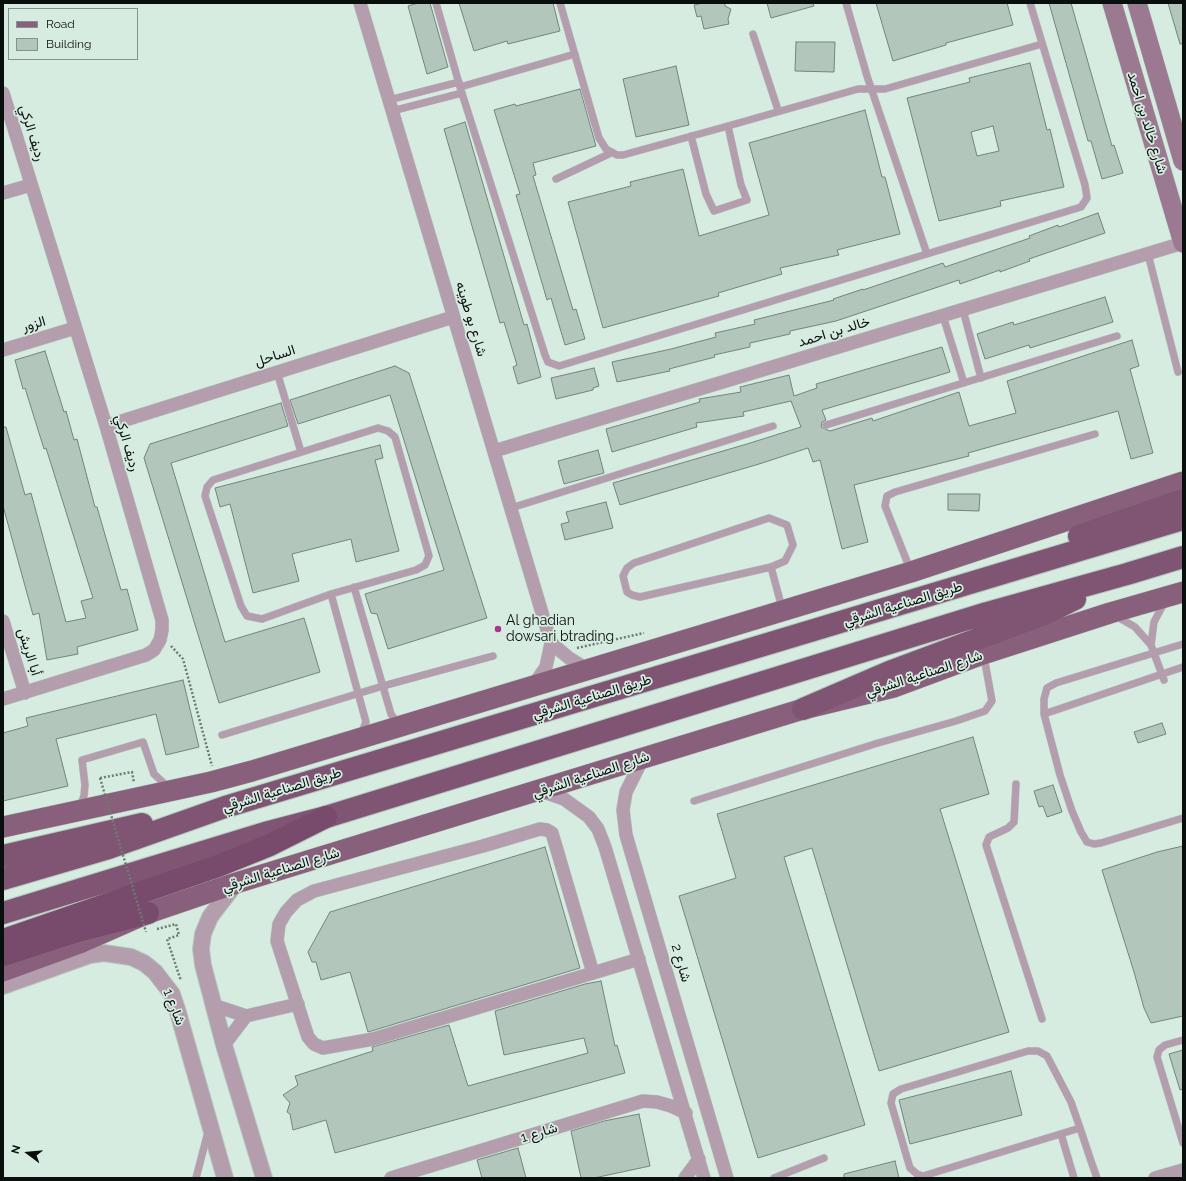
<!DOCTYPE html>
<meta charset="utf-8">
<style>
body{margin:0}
#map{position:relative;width:1186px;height:1181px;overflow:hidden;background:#d7ece1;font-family:Raleway,sans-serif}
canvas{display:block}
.frame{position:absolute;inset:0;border:4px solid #080f0c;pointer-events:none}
.legend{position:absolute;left:8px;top:8px;width:130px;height:52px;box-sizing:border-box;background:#d7ece1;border:1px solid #84948c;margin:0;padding:5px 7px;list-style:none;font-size:12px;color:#080f0c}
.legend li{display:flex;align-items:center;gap:8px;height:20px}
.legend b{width:20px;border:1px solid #84948c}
.north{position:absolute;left:8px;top:1133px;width:40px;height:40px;-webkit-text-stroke:3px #d7ece1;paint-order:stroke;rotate:286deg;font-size:11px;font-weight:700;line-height:16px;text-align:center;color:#080f0c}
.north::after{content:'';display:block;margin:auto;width:14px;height:18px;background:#080f0c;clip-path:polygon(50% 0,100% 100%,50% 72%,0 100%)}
</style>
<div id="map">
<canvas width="1186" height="1181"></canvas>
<div class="frame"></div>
<ul class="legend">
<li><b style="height:5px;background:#89607c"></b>Road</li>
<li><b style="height:11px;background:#b2c6bb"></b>Building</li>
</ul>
<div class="north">N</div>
</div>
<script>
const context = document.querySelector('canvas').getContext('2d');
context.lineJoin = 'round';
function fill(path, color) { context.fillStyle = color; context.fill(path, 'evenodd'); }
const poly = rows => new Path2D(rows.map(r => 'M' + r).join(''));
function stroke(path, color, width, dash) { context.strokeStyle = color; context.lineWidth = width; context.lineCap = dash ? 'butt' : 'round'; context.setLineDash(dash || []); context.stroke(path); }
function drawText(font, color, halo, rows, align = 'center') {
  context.font = font + ' Raleway,Vazirmatn,sans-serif'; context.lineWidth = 3.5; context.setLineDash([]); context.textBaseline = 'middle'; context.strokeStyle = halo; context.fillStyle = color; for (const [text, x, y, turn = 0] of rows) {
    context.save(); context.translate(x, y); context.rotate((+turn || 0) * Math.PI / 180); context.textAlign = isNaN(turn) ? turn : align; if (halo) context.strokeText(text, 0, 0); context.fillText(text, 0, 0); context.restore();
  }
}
const building = poly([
 [418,3,430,3,448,67,427,74,408,6,418,3],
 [459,3,553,3,560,31,508,44,507,41,474,51,459,3],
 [703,3,725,3,725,6,731,9,728,19,729,24,704,29,701,16,697,17,694,5,703,3],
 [767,3,813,3,814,6,771,18,767,3],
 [876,3,1007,3,1013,25,946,43,946,45,893,61,876,3],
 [1049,3,1071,3,1112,146,1114,145,1123,173,1102,179,1091,141,1088,141,1049,3],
 [1168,3,1183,3,1183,44,1180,44,1168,3],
 [796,42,835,42,834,72,795,71,796,42],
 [1030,63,1047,130,1050,129,1064,187,1000,201,1001,206,939,221,907,98,970,82,969,78,1030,63],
 [993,126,999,151,977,156,971,132,993,126],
 [676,66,689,125,636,137,623,79,676,66],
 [580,89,596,146,533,163,536,175,533,176,573,310,576,309,585,339,565,345,551,298,547,300,516,195,520,194,494,110,515,104,516,106,580,89],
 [865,110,882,177,885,177,900,234,837,250,839,255,780,268,782,274,718,293,719,296,603,328,568,202,631,186,630,182,683,169,699,236,769,215,749,143,865,110],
 [465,122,524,325,527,324,541,377,518,384,513,367,517,365,504,322,500,323,444,129,465,122],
 [1098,213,1105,233,1029,259,1030,261,1000,272,1000,270,960,284,959,280,836,321,790,331,790,334,750,343,750,347,714,355,715,357,669,369,670,371,617,382,612,362,671,349,716,337,715,333,755,324,754,320,834,300,833,299,863,289,863,290,943,263,945,267,1030,238,1029,236,1058,225,1059,227,1098,213],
 [1105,297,1113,322,1030,348,1029,345,985,359,977,334,1013,322,1014,325,1105,297],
 [1132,340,1139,366,1130,369,1153,453,1131,459,1118,411,968,453,969,456,854,485,868,542,842,549,820,460,813,462,808,448,759,464,620,505,613,483,747,444,801,427,791,401,743,412,744,416,696,423,697,427,612,452,606,429,700,402,699,399,741,392,740,387,789,375,794,396,817,388,816,384,942,347,950,372,822,410,826,420,822,422,821,427,830,431,872,418,873,421,959,392,969,426,1016,413,1007,381,1132,340],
 [45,351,64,412,66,411,74,440,77,439,95,507,97,507,121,590,127,589,138,630,77,647,78,654,47,660,39,613,33,615,3,506,3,427,6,427,25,495,31,493,66,622,86,618,81,601,93,598,46,448,44,449,25,388,23,389,15,360,45,351],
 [395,366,409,373,487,618,388,649,377,614,371,613,365,594,444,570,390,395,298,424,290,400,395,366],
 [594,368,599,386,593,388,593,390,556,399,551,378,594,368],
 [281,403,288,426,171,463,225,642,304,618,320,672,219,703,144,458,150,444,281,403],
 [380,445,383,458,375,460,399,551,356,562,351,539,292,554,299,581,253,593,230,504,220,507,215,488,380,445],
 [598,450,604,473,564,484,558,461,598,450],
 [948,494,980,494,979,511,948,510,948,494],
 [606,502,613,528,565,540,561,524,569,522,566,512,606,502],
 [183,680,199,747,166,755,156,714,56,739,68,786,3,801,3,733,28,726,26,718,183,680],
 [1162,723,1166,734,1138,743,1134,732,1162,723],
 [973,737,989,794,940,809,1009,1032,879,1071,812,848,784,857,865,1125,758,1158,679,896,736,878,717,814,973,737],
 [1053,785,1062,812,1047,817,1043,806,1039,807,1034,791,1053,785],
 [1183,846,1183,1016,1151,1023,1144,1008,1134,972,1102,870,1157,852,1183,846],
 [545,847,580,968,368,1032,350,972,321,980,316,962,312,962,308,952,330,912,545,847],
 [601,981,615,1046,617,1045,625,1073,335,1153,326,1120,293,1130,290,1114,287,1112,290,1103,283,1095,298,1085,295,1076,373,1051,372,1047,449,1025,468,1086,588,1053,584,1038,504,1055,495,1011,585,984,601,981],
 [1183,1050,1183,1089,1180,1090,1169,1054,1183,1050],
 [1011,1071,1022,1115,910,1144,899,1100,1011,1071],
 [639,1114,650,1166,594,1178,581,1178,571,1131,604,1121,639,1114],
 [518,1148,526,1178,482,1178,477,1160,518,1148],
 [895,1161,899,1178,844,1178,844,1174,895,1161]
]);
fill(building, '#b2c6bb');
stroke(building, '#72857b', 1);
const service = poly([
 [436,3,460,87,545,355,548,362,559,366,1081,207,1087,198,1085,185,1030,3],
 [560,3,599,138,606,149,617,155,623,155,728,126,858,89,885,89,1042,44],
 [846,3,867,76,927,254],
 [753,34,778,110],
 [460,87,575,54],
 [389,100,459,82],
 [392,111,462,93],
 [691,136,706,194,714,211,747,200,741,185,728,126],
 [556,179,611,153],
 [1148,254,1178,372],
 [963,310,981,378],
 [943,316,964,383],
 [277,372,301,452],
 [826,425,1117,336],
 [378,428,388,431,395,437,429,556,425,565,416,570,331,594,262,619,247,616,241,606,205,496,207,487,213,480,378,428],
 [511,508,773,426],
 [771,567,640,597,632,595,627,592,623,576,627,568,634,563,769,518,787,525,793,545,785,561,771,567,782,608],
 [910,569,885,506,887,496,895,492,1095,434],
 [354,587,391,714,395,720,400,723],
 [331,594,366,722,361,734],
 [1164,603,1154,622,1151,645,1164,680],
 [1116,616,1135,627,1151,645],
 [1183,644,1056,683,1047,688,1044,699,1044,714,1060,775,1072,811,1081,832,1087,842,1094,844,1101,843,1183,818],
 [1044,714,1183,667],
 [222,735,383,686,493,656],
 [1016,784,1014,822,1008,828,989,837,986,845,1042,1019],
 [694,801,878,743,956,721,985,711,992,701,984,657],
 [80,806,84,796,85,785,82,760,143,742,154,774,169,788],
 [1183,1040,1165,1045,1159,1050,1157,1057,1183,1143],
 [1080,1128,923,1176,917,1174,910,1168,891,1103,893,1094,901,1089,1028,1051,1038,1051,1047,1056,1071,1102,1080,1128,1091,1161,1097,1178],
 [1061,1134,1074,1178],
 [196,1178,208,1132],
 [774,1178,824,1158]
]);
const minor = poly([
 [360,3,551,643,546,667,533,686],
 [3,93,106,426,162,620,162,630,160,640,154,650,146,655,3,699],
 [3,193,31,185],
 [3,350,75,328],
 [106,426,453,317],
 [494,451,1183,243],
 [3,621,25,693],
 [551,643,569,658,587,669],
 [643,758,626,792,623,810,626,835,727,1178],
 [541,791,564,799,589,817,598,829,605,847,704,1178],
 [593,973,552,833,547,830,540,829,483,846,314,891,297,900,286,912,279,924,277,941,308,1037,314,1044,323,1048,373,1039,593,973,639,959],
 [213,1005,246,1016],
 [246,1016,298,1004],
 [224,1045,246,1016],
 [391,1178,643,1101,657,1102,671,1106,686,1113],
 [685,1178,699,1159],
 [1155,1178,1183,1170]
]);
const tertiary = poly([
 [236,883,210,917,203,934,201,949,203,965,224,1045,264,1178],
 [3,986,90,955,104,953,131,957,144,963,155,972,172,994,177,1009,225,1178]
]);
const secondary = poly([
 [1112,3,1183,243],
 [1137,3,1183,161]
]);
const primary = poly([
 [3,827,211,782,252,771,911,572,1183,482],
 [3,971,80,943,148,913,236,883,803,709,894,687,983,654,1110,613,1183,592]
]);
const trunk = poly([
 [1079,536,1183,500],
 [803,709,889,672,1047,613,1075,599],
 [3,856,142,824],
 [3,879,109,848,225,807,1183,519],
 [3,913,265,833,326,817,987,613,1127,574,1183,557]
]);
const motorway = poly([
 [3,940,218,866,270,845,326,817],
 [3,955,77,931,148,913]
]);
stroke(service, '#b6c9bf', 8);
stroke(minor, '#b6c9bf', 14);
stroke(tertiary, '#b6c9bf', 18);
stroke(secondary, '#b6c9bf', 20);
stroke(primary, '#b6c9bf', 22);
stroke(trunk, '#b6c9bf', 24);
stroke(motorway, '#b6c9bf', 24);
stroke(poly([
 [171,646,183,659,212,766],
 [577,648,644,633],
 [100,778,132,772,134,783],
 [157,929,176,924,179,935,167,939,181,981]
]), '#6c7a73', 2.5, [2, 2]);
stroke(service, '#b49dad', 7);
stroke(minor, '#b49dad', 13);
stroke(tertiary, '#b49dad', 16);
stroke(secondary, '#9b7991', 19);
stroke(primary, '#89607c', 21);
stroke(trunk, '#805574', 22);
stroke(motorway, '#784a6b', 22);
stroke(poly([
 [100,778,146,932]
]), '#6c7a73', 2.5, [2, 2]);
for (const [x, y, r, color] of [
 [498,629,4,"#a9358f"]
]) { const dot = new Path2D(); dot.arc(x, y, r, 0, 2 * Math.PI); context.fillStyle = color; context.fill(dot); stroke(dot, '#d7ece1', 1.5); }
drawText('14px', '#080f0c', '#d7ece1', [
 ["شارع خالد بن احمد",1147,123,73],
 ["رديف الركي",32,133,73],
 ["شارع بو طوينه",471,319,73],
 ["الزور",34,324,-16],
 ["خالد بن احمد",834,332,-17],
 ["الساحل",275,356,-18],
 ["رديف الركي",127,443,74],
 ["طريق الصناعية الشرقي",903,604,-17],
 ["أبا الريش",29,652,73],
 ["شارع الصناعية الشرقي",924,674,-18],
 ["طريق الصناعية الشرقي",592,697,-17],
 ["شارع الصناعية الشرقي",591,775,-18],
 ["طريق الصناعية الشرقي",282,790,-17],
 ["شارع الصناعية الشرقي",281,870,-17],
 ["شارع 2",681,963,74],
 ["شارع 1",174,1007,69],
 ["شارع 1",539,1133,-17]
]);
drawText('14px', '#080f0c', '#d7ece1', [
 ["Al ghadian",506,621],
 ["dowsari btrading",506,637]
], 'left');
</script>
